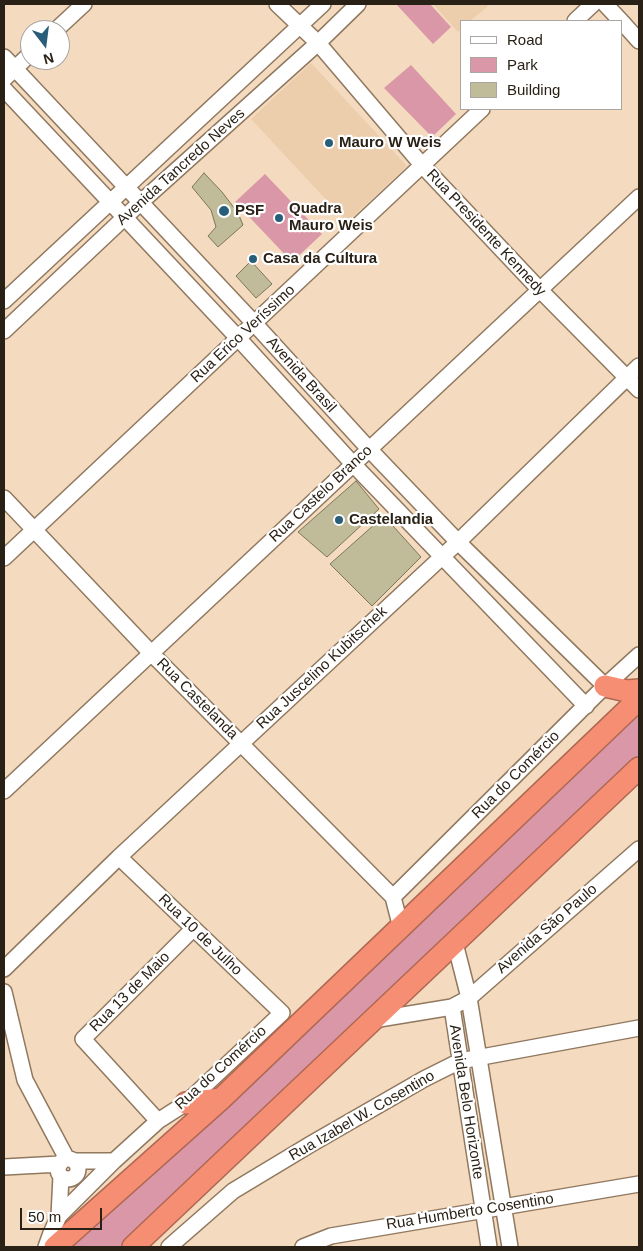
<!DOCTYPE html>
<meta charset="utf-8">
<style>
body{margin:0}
#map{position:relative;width:643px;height:1251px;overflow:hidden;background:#f4dabe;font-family:Arial,sans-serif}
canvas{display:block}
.frame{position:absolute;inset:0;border:5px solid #2a2116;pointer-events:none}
.legend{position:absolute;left:460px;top:20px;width:162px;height:90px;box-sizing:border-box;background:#fff;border:1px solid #aaa6a2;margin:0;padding:6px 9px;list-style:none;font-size:15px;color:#2a2116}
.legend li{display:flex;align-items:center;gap:10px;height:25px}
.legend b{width:25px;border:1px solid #aaa6a2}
.north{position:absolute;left:20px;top:20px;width:50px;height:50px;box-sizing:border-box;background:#fff;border:1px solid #aaa6a2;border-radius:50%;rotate:165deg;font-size:14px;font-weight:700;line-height:20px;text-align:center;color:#2a2116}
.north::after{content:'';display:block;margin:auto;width:18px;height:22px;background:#285e79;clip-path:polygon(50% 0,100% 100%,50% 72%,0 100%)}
.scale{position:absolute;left:20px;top:1208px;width:82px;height:22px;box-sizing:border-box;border:2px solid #2a2116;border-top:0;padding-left:6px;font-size:15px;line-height:18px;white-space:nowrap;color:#2a2116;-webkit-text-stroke:4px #fff;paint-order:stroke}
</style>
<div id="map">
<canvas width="643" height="1251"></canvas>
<div class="frame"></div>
<ul class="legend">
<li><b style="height:6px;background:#fff"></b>Road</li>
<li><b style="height:14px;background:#da97a7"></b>Park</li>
<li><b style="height:14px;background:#c0bc9a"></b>Building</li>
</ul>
<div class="north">N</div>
<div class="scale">50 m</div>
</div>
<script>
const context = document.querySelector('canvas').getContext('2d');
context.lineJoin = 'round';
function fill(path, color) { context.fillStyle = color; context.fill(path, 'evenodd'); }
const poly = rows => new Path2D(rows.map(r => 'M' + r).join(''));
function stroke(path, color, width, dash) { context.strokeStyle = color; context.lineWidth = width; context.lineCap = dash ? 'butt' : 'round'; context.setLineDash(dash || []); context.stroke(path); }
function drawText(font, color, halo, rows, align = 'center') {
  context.font = font + ' Arial,sans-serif'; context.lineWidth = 4.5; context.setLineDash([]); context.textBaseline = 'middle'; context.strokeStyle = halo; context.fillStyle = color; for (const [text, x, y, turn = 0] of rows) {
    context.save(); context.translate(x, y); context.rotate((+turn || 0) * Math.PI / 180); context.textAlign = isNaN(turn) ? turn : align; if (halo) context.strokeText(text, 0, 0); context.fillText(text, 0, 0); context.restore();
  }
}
fill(poly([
 [433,4,486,4,488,6,470,21,462,21,462,28,458,32],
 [311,63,407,166,347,222,251,119]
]), '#eccdac');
fill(poly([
 [396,4,430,4,451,27,433,44],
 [411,65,456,114,432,137,384,88],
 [265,174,322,234,292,262,235,202],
 [639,709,639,759,120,1247,71,1247,118,1205,426,916]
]), '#da97a7');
const building = poly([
 [204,173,222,192,238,213,243,225,218,247,208,236,216,227,211,210,192,187,204,173],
 [251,261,272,284,256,298,236,276,251,261],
 [356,481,379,509,327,557,298,532,356,481],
 [384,516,421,557,372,606,330,564,384,516]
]);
fill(building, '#c0bc9a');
stroke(building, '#7a7656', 1);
const minor = poly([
 [277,4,318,43,422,165,540,290,639,390],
 [605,4,621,21],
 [575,21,593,4],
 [622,22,639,41],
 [56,30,84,4],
 [4,57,254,323,369,449,458,542,605,686],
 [4,79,30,54],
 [4,89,238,338,353,464,586,706],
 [4,301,323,4],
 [4,331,141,202,318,43,358,4],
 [4,498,151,653,393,897],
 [4,558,482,109],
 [4,791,639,197],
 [393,897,605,686,639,655],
 [393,897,401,928],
 [455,943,469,998,510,1247],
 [4,969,119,857,458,542,639,366],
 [4,992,25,1080,67,1159],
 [452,1007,489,1247],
 [373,1020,452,1007,469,998,639,849],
 [158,1121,83,1039,193,929],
 '58 1169a10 10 0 1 1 20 0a10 10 0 1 1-20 0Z',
 [75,1161,114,1161],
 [4,1167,60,1164],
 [59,1216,61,1176],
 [46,1247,51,1233,59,1216,114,1161,158,1121,186,1103,282,1013,119,857],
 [169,1247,233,1191,311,1144,424,1079,460,1061,639,1028],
 [303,1247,331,1236,639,1184]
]);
const highway = poly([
 [605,686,627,691,639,690],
 [186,1103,221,1099],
 [55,1247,221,1099,639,699],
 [133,1247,639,768]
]);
stroke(minor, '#90785f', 18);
stroke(highway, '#af6852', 24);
stroke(minor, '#fff', 15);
stroke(highway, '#f68e73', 21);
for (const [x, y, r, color] of [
 [329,143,5,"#285e79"],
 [224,211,6,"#285e79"],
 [279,218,5,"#285e79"],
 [253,259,5,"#285e79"],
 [339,520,5,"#285e79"]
]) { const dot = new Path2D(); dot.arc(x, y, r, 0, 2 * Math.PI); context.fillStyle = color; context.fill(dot); stroke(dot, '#fff', 2); }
drawText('bold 15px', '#2a2116', '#fff', [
 ["Mauro W Weis",339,143],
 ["Quadra",289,209],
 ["Mauro Weis",289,226],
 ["PSF",235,211],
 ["Casa da Cultura",263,259],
 ["Castelandia",349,520]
], 'left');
drawText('15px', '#2a2116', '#fff', [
 ["Avenida Tancredo Neves",181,167,-42],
 ["Rua Presidente Kennedy",486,233,47],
 ["Rua Erico Veríssimo",243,334,-43],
 ["Avenida Brasil",301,375,48],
 ["Rua Castelo Branco",321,494,-43],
 ["Rua Juscelino Kubitschek",322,668,-43],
 ["Rua Castelanda",197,699,45],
 ["Rua do Comércio",516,775,-45],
 ["Avenida São Paulo",547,929,-41],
 ["Rua 10 de Julho",200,935,44],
 ["Rua 13 de Maio",130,992,-45],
 ["Rua do Comércio",221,1068,-42],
 ["Avenida Belo Horizonte",466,1102,81],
 ["Rua Izabel W. Cosentino",362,1116,-30],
 ["Rua Humberto Cosentino",470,1212,-9]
]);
</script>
